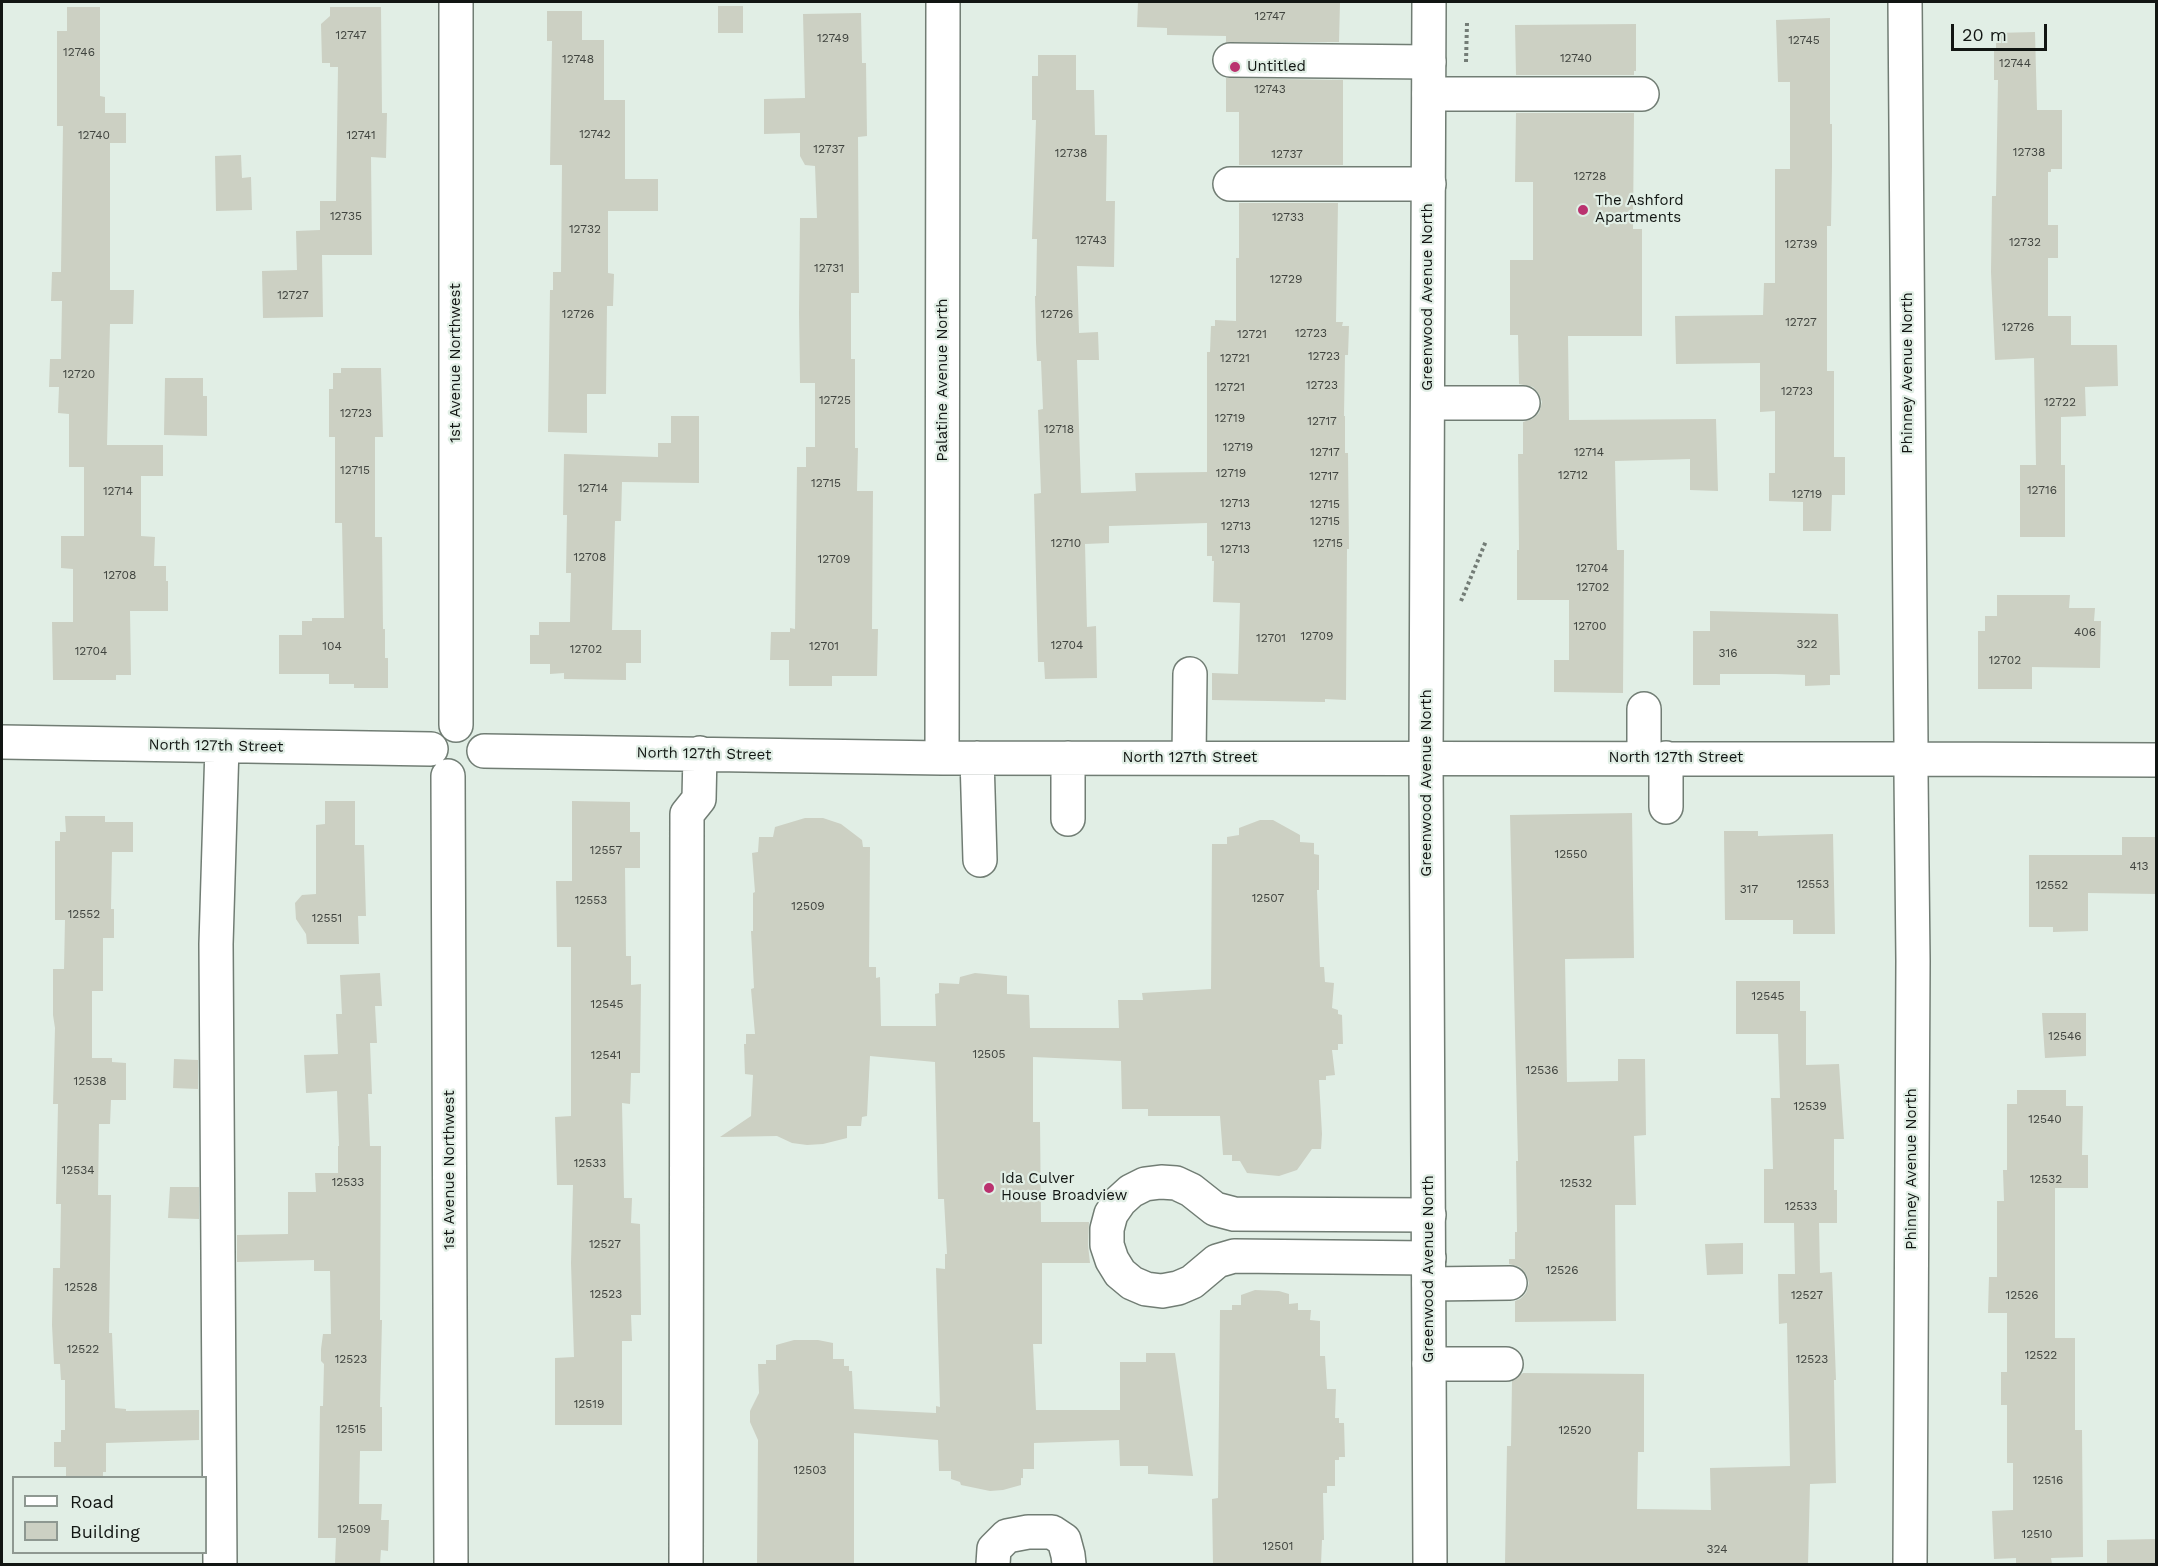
<!DOCTYPE html>
<style>
body{margin:0}
#map{position:relative;width:2158px;height:1566px;overflow:hidden;background:#e1eee5;font-family:"Work Sans",sans-serif}
canvas{display:block}
.frame{position:absolute;inset:0;border:3px solid #121613;pointer-events:none}
.legend{position:absolute;left:12px;top:1476px;width:195px;height:78px;box-sizing:border-box;background:#e1eee5;border:2px solid #8e9891;margin:0;padding:8px 10px;list-style:none;font-size:18px;color:#121613}
.legend li{display:flex;align-items:center;gap:12px;height:30px}
.legend b{width:30px;border:2px solid #8e9891}
.scale{position:absolute;left:1951px;top:24px;width:96px;height:27px;box-sizing:border-box;border:3px solid #121613;border-top:0;padding-left:8px;font-size:18px;line-height:21px;white-space:nowrap;color:#121613;-webkit-text-stroke:4px #e1eee5;paint-order:stroke}
</style>
<div id="map">
<canvas width="2158" height="1566"></canvas>
<div class="frame"></div>
<ul class="legend">
<li><b style="height:8px;background:#fff"></b>Road</li>
<li><b style="height:16px;background:#ccd0c3"></b>Building</li>
</ul>
<div class="scale">20 m</div>
</div>
<script>
const context = document.querySelector('canvas').getContext('2d');
context.lineJoin = 'round';
function fill(path, color) { context.fillStyle = color; context.fill(path, 'evenodd'); }
const poly = rows => new Path2D(rows.map(r => 'M' + r).join(''));
function stroke(path, color, width, dash) { context.strokeStyle = color; context.lineWidth = width; context.lineCap = dash ? 'butt' : 'round'; context.setLineDash(dash || []); context.stroke(path); }
function drawText(font, color, halo, rows, align = 'center') {
  context.font = font + ' "Work Sans",sans-serif'; context.lineWidth = 4.5; context.setLineDash([]); context.textBaseline = 'middle'; context.strokeStyle = halo; context.fillStyle = color; for (const [text, x, y, turn = 0] of rows) {
    context.save(); context.translate(x, y); context.rotate((+turn || 0) * Math.PI / 180); context.textAlign = isNaN(turn) ? turn : align; if (halo) context.strokeText(text, 0, 0); context.fillText(text, 0, 0); context.restore();
  }
}
fill(poly([
 [1138,2,1340,2,1339,42,1226,42,1226,36,1167,35,1167,28,1137,27],
 [718,6,743,6,743,33,718,33],
 [67,7,100,7,100,96,105,97,105,113,126,113,126,143,110,143,110,290,134,290,133,324,110,324,107,445,163,445,163,476,141,476,141,536,155,537,154,566,166,566,166,581,168,581,168,611,130,611,131,675,116,675,116,680,53,680,52,622,73,622,73,569,61,568,61,536,84,536,84,467,69,467,69,414,58,413,59,387,49,387,50,359,61,359,62,301,51,301,52,272,61,272,63,126,57,126,57,31,67,31],
 [330,7,381,7,382,113,387,113,386,158,371,157,372,255,322,255,323,317,263,318,262,271,297,270,296,231,320,230,320,201,336,201,338,67,330,67,330,63,322,63,321,24,330,16],
 [547,11,582,11,582,40,604,40,604,100,625,100,625,179,658,179,658,211,608,211,608,273,614,274,613,306,607,306,606,394,587,394,587,433,548,432,550,290,553,290,553,272,561,272,562,165,550,165,552,41,547,41],
 [861,13,862,63,866,63,867,136,858,137,859,293,851,293,851,359,855,359,855,448,858,448,857,491,873,491,872,629,878,629,877,676,832,676,832,686,789,686,789,660,770,660,771,632,790,632,790,628,795,629,797,467,806,467,806,447,815,447,815,383,800,383,799,313,800,218,817,218,815,166,805,165,800,156,800,133,764,134,764,99,805,98,803,14],
 [1830,18,1830,124,1832,124,1832,167,1831,226,1827,226,1827,371,1834,371,1834,457,1845,457,1845,495,1832,495,1831,531,1803,531,1803,502,1769,501,1769,473,1775,473,1775,411,1760,412,1760,363,1676,364,1675,316,1763,315,1764,283,1775,283,1775,169,1790,169,1790,82,1778,82,1776,20],
 [1636,24,1636,71,1634,71,1634,75,1516,75,1515,25],
 [2035,32,2037,110,2062,110,2062,169,2051,169,2051,172,2048,172,2048,225,2058,225,2058,258,2048,258,2048,316,2071,316,2071,345,2117,345,2118,386,2085,387,2086,416,2061,417,2061,465,2065,465,2065,537,2020,537,2020,465,2036,465,2034,358,1995,360,1991,272,1992,196,1996,196,1998,80,1994,80,1994,48,1996,48,1996,33],
 [1038,55,1076,55,1076,90,1094,90,1095,135,1107,135,1106,201,1115,201,1114,267,1077,266,1079,333,1098,332,1099,360,1077,360,1081,493,1136,491,1135,473,1207,472,1207,352,1210,352,1211,326,1215,326,1215,320,1236,321,1236,258,1239,258,1239,203,1338,203,1336,322,1343,322,1342,326,1349,326,1348,355,1345,355,1344,416,1345,416,1345,453,1348,453,1349,549,1347,549,1346,700,1325,699,1325,702,1212,700,1212,673,1238,674,1240,603,1213,602,1214,561,1212,561,1212,556,1207,556,1207,523,1109,526,1109,543,1085,544,1087,627,1096,626,1097,678,1045,679,1044,662,1038,662,1034,494,1041,493,1038,410,1043,409,1041,361,1037,361,1036,342,1035,296,1036,296,1037,239,1032,239,1036,120,1032,120,1032,76,1038,76],
 [1226,78,1343,80,1343,165,1239,165,1239,112,1226,112],
 [1516,113,1634,113,1633,229,1642,229,1642,336,1568,336,1569,420,1716,419,1718,491,1690,490,1690,459,1615,461,1617,550,1624,550,1623,693,1554,692,1554,660,1569,660,1569,600,1517,600,1517,550,1519,550,1518,454,1523,454,1523,422,1532,419,1539,413,1542,402,1539,394,1533,387,1519,384,1518,335,1510,335,1510,260,1533,260,1533,182,1515,182],
 [241,155,242,178,251,177,252,210,216,211,215,156],
 [341,368,381,368,383,437,375,437,375,537,382,537,383,629,385,629,385,658,388,658,388,688,354,688,354,684,329,684,329,674,279,674,279,635,302,635,302,621,312,621,312,618,344,618,342,523,335,523,335,437,329,437,329,389,333,389,333,373,341,373],
 [165,378,203,378,203,396,207,396,207,436,164,435],
 [671,416,699,416,699,483,622,482,621,521,615,521,612,630,641,630,641,663,626,663,626,680,564,679,564,673,550,674,550,664,530,664,530,635,539,635,539,622,570,622,571,573,566,573,567,515,563,515,564,454,658,457,658,443,671,443],
 [1997,595,2070,595,2069,608,2095,608,2094,621,2101,621,2100,668,2032,667,2032,689,1978,689,1978,631,1985,631,1985,616,1997,616],
 [1710,611,1838,614,1840,675,1830,675,1830,685,1805,686,1805,675,1776,674,1720,674,1720,685,1693,685,1693,631,1710,631],
 [325,801,355,801,355,845,364,845,366,916,358,916,359,944,307,944,306,934,296,919,295,903,302,895,316,894,316,825,325,824],
 [572,801,630,802,630,832,640,832,640,868,625,868,626,956,631,956,631,985,641,984,640,1073,631,1073,630,1104,622,1103,624,1198,632,1198,631,1223,640,1224,641,1315,631,1315,632,1341,622,1341,622,1425,555,1425,555,1358,574,1357,571,1263,573,1185,557,1185,555,1117,571,1116,571,947,557,947,556,881,572,881],
 [1632,813,1634,958,1565,959,1567,1082,1618,1081,1618,1059,1645,1059,1646,1135,1634,1136,1636,1205,1615,1205,1616,1321,1515,1322,1515,1301,1520,1299,1526,1293,1529,1283,1526,1274,1520,1267,1509,1264,1509,1259,1515,1259,1515,1232,1517,1232,1516,1161,1518,1161,1510,815],
 [65,816,105,816,105,822,133,822,133,852,112,852,111,909,114,909,114,938,103,938,103,991,92,991,92,1058,112,1058,112,1062,126,1063,126,1100,111,1100,110,1124,99,1124,98,1195,111,1195,109,1333,112,1333,115,1408,126,1409,126,1411,199,1410,199,1440,106,1443,106,1472,103,1472,103,1478,66,1478,66,1467,54,1467,54,1442,61,1442,61,1430,65,1430,65,1380,61,1380,60,1364,54,1364,52,1325,53,1268,60,1268,61,1204,56,1204,58,1104,53,1104,55,1028,53,1015,53,969,64,969,65,920,55,920,55,841,60,841,60,832,66,832],
 [805,818,823,818,841,824,862,840,863,847,870,847,869,967,876,967,876,978,880,977,881,1026,936,1026,935,994,939,993,939,983,959,984,960,977,975,973,1007,976,1007,994,1029,995,1030,1028,1119,1028,1118,1000,1143,1000,1142,993,1211,989,1212,844,1227,844,1227,837,1239,835,1239,828,1260,820,1273,820,1300,835,1300,842,1314,843,1314,854,1319,855,1319,890,1317,890,1320,967,1324,967,1325,982,1334,983,1332,1008,1338,1010,1338,1014,1342,1015,1343,1044,1338,1044,1338,1050,1332,1050,1335,1075,1326,1076,1326,1080,1319,1080,1322,1134,1321,1149,1312,1149,1297,1170,1279,1176,1247,1173,1240,1161,1232,1161,1232,1155,1223,1155,1220,1116,1148,1116,1148,1109,1122,1109,1121,1061,1033,1057,1033,1122,1040,1122,1041,1222,1089,1222,1088,1245,1090,1263,1042,1263,1042,1344,1033,1344,1036,1410,1120,1410,1120,1362,1146,1362,1146,1353,1175,1353,1193,1476,1148,1474,1148,1466,1120,1466,1119,1440,1034,1443,1034,1469,1023,1469,1023,1478,1021,1478,1021,1485,1003,1490,990,1491,961,1485,960,1482,951,1479,951,1471,939,1471,938,1440,854,1433,854,1564,757,1564,758,1440,750,1422,750,1411,759,1393,758,1364,766,1364,766,1360,776,1360,776,1345,794,1340,818,1340,833,1343,833,1359,844,1359,844,1366,849,1366,849,1371,852,1371,854,1409,936,1413,936,1406,940,1407,936,1268,945,1269,945,1254,947,1254,944,1199,938,1199,935,1062,870,1056,867,1116,862,1117,861,1126,847,1126,847,1138,823,1144,807,1145,792,1143,777,1136,720,1137,751,1116,753,1075,745,1074,744,1044,746,1044,746,1034,755,1034,751,989,754,988,751,931,753,931,753,893,755,892,752,853,758,852,759,837,773,837,775,827],
 [1724,831,1758,831,1758,836,1833,834,1835,934,1793,934,1793,920,1725,920],
 [2122,837,2157,837,2157,894,2088,893,2088,931,2053,932,2053,927,2029,927,2029,855,2122,855],
 [380,973,382,1006,375,1006,377,1043,370,1043,372,1094,368,1094,370,1146,381,1146,380,1320,382,1320,380,1407,382,1407,382,1451,360,1451,359,1504,382,1504,381,1520,389,1520,388,1551,381,1550,380,1564,335,1564,336,1538,318,1538,320,1406,323,1406,324,1364,321,1361,321,1349,323,1334,331,1334,330,1271,314,1271,314,1260,237,1262,237,1235,288,1234,288,1192,316,1192,315,1173,338,1173,338,1146,339,1146,337,1091,306,1093,304,1055,338,1054,336,1014,342,1014,340,975],
 [1736,981,1800,981,1800,1011,1806,1011,1806,1065,1839,1064,1844,1139,1834,1139,1834,1190,1837,1190,1837,1223,1819,1223,1820,1273,1832,1272,1836,1380,1834,1380,1836,1483,1810,1484,1808,1564,1505,1564,1507,1446,1511,1446,1512,1381,1523,1373,1644,1374,1644,1452,1638,1452,1637,1509,1711,1510,1710,1468,1790,1466,1787,1323,1779,1324,1778,1274,1795,1274,1794,1223,1764,1223,1764,1169,1773,1169,1771,1098,1780,1098,1778,1034,1736,1034],
 [2042,1013,2086,1013,2086,1056,2045,1058],
 [174,1059,198,1060,198,1089,173,1088],
 [2017,1090,2066,1090,2066,1106,2083,1106,2082,1155,2088,1155,2088,1188,2055,1188,2055,1338,2075,1338,2075,1430,2082,1430,2083,1557,2051,1558,2052,1564,2016,1564,2016,1558,1994,1559,1992,1511,2013,1510,2013,1463,2007,1463,2007,1405,2001,1405,2001,1372,2007,1372,2007,1313,1988,1313,1989,1277,1997,1277,1997,1201,2004,1201,2003,1170,2007,1170,2007,1104,2017,1104],
 [170,1187,199,1187,199,1219,168,1218],
 [1743,1243,1743,1274,1707,1275,1705,1244],
 [1255,1290,1279,1291,1289,1294,1289,1304,1298,1303,1298,1310,1311,1310,1310,1320,1320,1321,1320,1356,1325,1356,1327,1389,1336,1389,1335,1418,1339,1418,1339,1423,1344,1423,1345,1457,1339,1457,1339,1460,1335,1460,1335,1486,1327,1486,1327,1493,1323,1493,1324,1540,1322,1540,1321,1564,1213,1564,1212,1499,1218,1498,1220,1310,1232,1310,1232,1305,1241,1305,1241,1295],
 [2157,1539,2157,1564,2107,1564,2107,1540]
]), '#ccd0c3');
const minor = poly([
 [456,2,456,725],
 [1905,2,1911,745],
 [1230,60,1429,62],
 [1429,94,1642,94],
 [1230,184,1429,184],
 [1428,403,1523,403],
 [2,742,431,749],
 [484,751,942,758,1896,759],
 [942,758,943,2],
 [977,758,980,860],
 [1068,758,1068,819],
 [1189,758,1190,674],
 [1644,758,1644,709],
 [1666,758,1666,807],
 [1925,759,2156,760],
 [448,776,451,1564],
 [1429,1215,1234,1214,1215,1209,1191,1190,1176,1183,1161,1182,1145,1184,1131,1191,1120,1201,1111,1214,1107,1229,1107,1245,1112,1260,1120,1273,1132,1283,1146,1289,1162,1291,1178,1288,1192,1282,1217,1261,1234,1256,1429,1258],
 [1429,1284,1510,1283],
 [1429,1364,1506,1364],
 [220,1564,216,944,222,746],
 [686,1564,687,814,699,799,700,753],
 [993,1564,994,1549,1007,1536,1028,1532,1052,1532,1064,1540,1068,1555,1069,1564],
 [1910,1564,1913,961,1911,774]
]);
const major = poly([
 [1429,2,1426,758,1430,1564]
]);
stroke(minor, '#717d74', 36);
stroke(major, '#717d74', 36);
stroke(poly([
 [1466,62,1467,23],
 [1461,601,1486,541]
]), '#737c76', 4, [3, 3]);
stroke(minor, '#fff', 33);
stroke(major, '#fff', 33);
for (const [x, y, r, color] of [
 [1235,67,6,"#ba326f"],
 [1583,210,6,"#ba326f"],
 [989,1188,6,"#ba326f"]
]) { const dot = new Path2D(); dot.arc(x, y, r, 0, 2 * Math.PI); context.fillStyle = color; context.fill(dot); stroke(dot, '#e1eee5', 2); }
drawText('12px', '#40443f', null, [
 ["12747",1270,16],
 ["12747",351,35],
 ["12749",833,38],
 ["12745",1804,40],
 ["12746",79,52],
 ["12740",1576,58],
 ["12748",578,59],
 ["12744",2015,63],
 ["12743",1270,89],
 ["12742",595,134],
 ["12740",94,135],
 ["12741",361,135],
 ["12737",829,149],
 ["12738",2029,152],
 ["12738",1071,153],
 ["12737",1287,154],
 ["12728",1590,176],
 ["12735",346,216],
 ["12733",1288,217],
 ["12732",585,229],
 ["12743",1091,240],
 ["12732",2025,242],
 ["12739",1801,244],
 ["12731",829,268],
 ["12729",1286,279],
 ["12727",293,295],
 ["12726",578,314],
 ["12726",1057,314],
 ["12727",1801,322],
 ["12726",2018,327],
 ["12723",1311,333],
 ["12721",1252,334],
 ["12723",1324,356],
 ["12721",1235,358],
 ["12720",79,374],
 ["12723",1322,385],
 ["12721",1230,387],
 ["12723",1797,391],
 ["12725",835,400],
 ["12722",2060,402],
 ["12723",356,413],
 ["12719",1230,418],
 ["12717",1322,421],
 ["12718",1059,429],
 ["12719",1238,447],
 ["12717",1325,452],
 ["12714",1589,452],
 ["12715",355,470],
 ["12719",1231,473],
 ["12712",1573,475],
 ["12717",1324,476],
 ["12715",826,483],
 ["12714",593,488],
 ["12716",2042,490],
 ["12714",118,491],
 ["12719",1807,494],
 ["12713",1235,503],
 ["12715",1325,504],
 ["12715",1325,521],
 ["12713",1236,526],
 ["12710",1066,543],
 ["12715",1328,543],
 ["12713",1235,549],
 ["12708",590,557],
 ["12709",834,559],
 ["12704",1592,568],
 ["12708",120,575],
 ["12702",1593,587],
 ["12700",1590,626],
 ["406",2085,632],
 ["12709",1317,636],
 ["12701",1271,638],
 ["322",1807,644],
 ["12704",1067,645],
 ["104",332,646],
 ["12701",824,646],
 ["12702",586,649],
 ["12704",91,651],
 ["316",1728,653],
 ["12702",2005,660],
 ["12557",606,850],
 ["12550",1571,854],
 ["413",2139,866],
 ["12553",1813,884],
 ["12552",2052,885],
 ["317",1749,889],
 ["12507",1268,898],
 ["12553",591,900],
 ["12509",808,906],
 ["12552",84,914],
 ["12551",327,918],
 ["12545",1768,996],
 ["12545",607,1004],
 ["12546",2065,1036],
 ["12505",989,1054],
 ["12541",606,1055],
 ["12536",1542,1070],
 ["12538",90,1081],
 ["12539",1810,1106],
 ["12540",2045,1119],
 ["12533",590,1163],
 ["12534",78,1170],
 ["12532",2046,1179],
 ["12533",348,1182],
 ["12532",1576,1183],
 ["12533",1801,1206],
 ["12527",605,1244],
 ["12526",1562,1270],
 ["12528",81,1287],
 ["12523",606,1294],
 ["12527",1807,1295],
 ["12526",2022,1295],
 ["12522",83,1349],
 ["12522",2041,1355],
 ["12523",351,1359],
 ["12523",1812,1359],
 ["12519",589,1404],
 ["12515",351,1429],
 ["12520",1575,1430],
 ["12503",810,1470],
 ["12516",2048,1480],
 ["12509",354,1529],
 ["12510",2037,1534],
 ["12501",1278,1546],
 ["324",1717,1549]
]);
drawText('15px', '#121613', '#e1eee5', [
 ["Untitled",1247,67],
 ["The Ashford",1595,201],
 ["Apartments",1595,218],
 ["Ida Culver",1001,1179],
 ["House Broadview",1001,1196]
], 'left');
drawText('15px', '#121613', '#e1eee5', [
 ["Greenwood Avenue North",1428,297,-90],
 ["1st Avenue Northwest",456,363,-90],
 ["Phinney Avenue North",1908,373,-90],
 ["Palatine Avenue North",943,380,-90],
 ["North 127th Street",216,746,1],
 ["North 127th Street",704,754,1],
 ["North 127th Street",1190,758],
 ["North 127th Street",1676,758],
 ["Greenwood Avenue North",1427,783,-90],
 ["Phinney Avenue North",1912,1169,-90],
 ["1st Avenue Northwest",450,1170,-90],
 ["Greenwood Avenue North",1429,1269,-90]
]);
</script>
